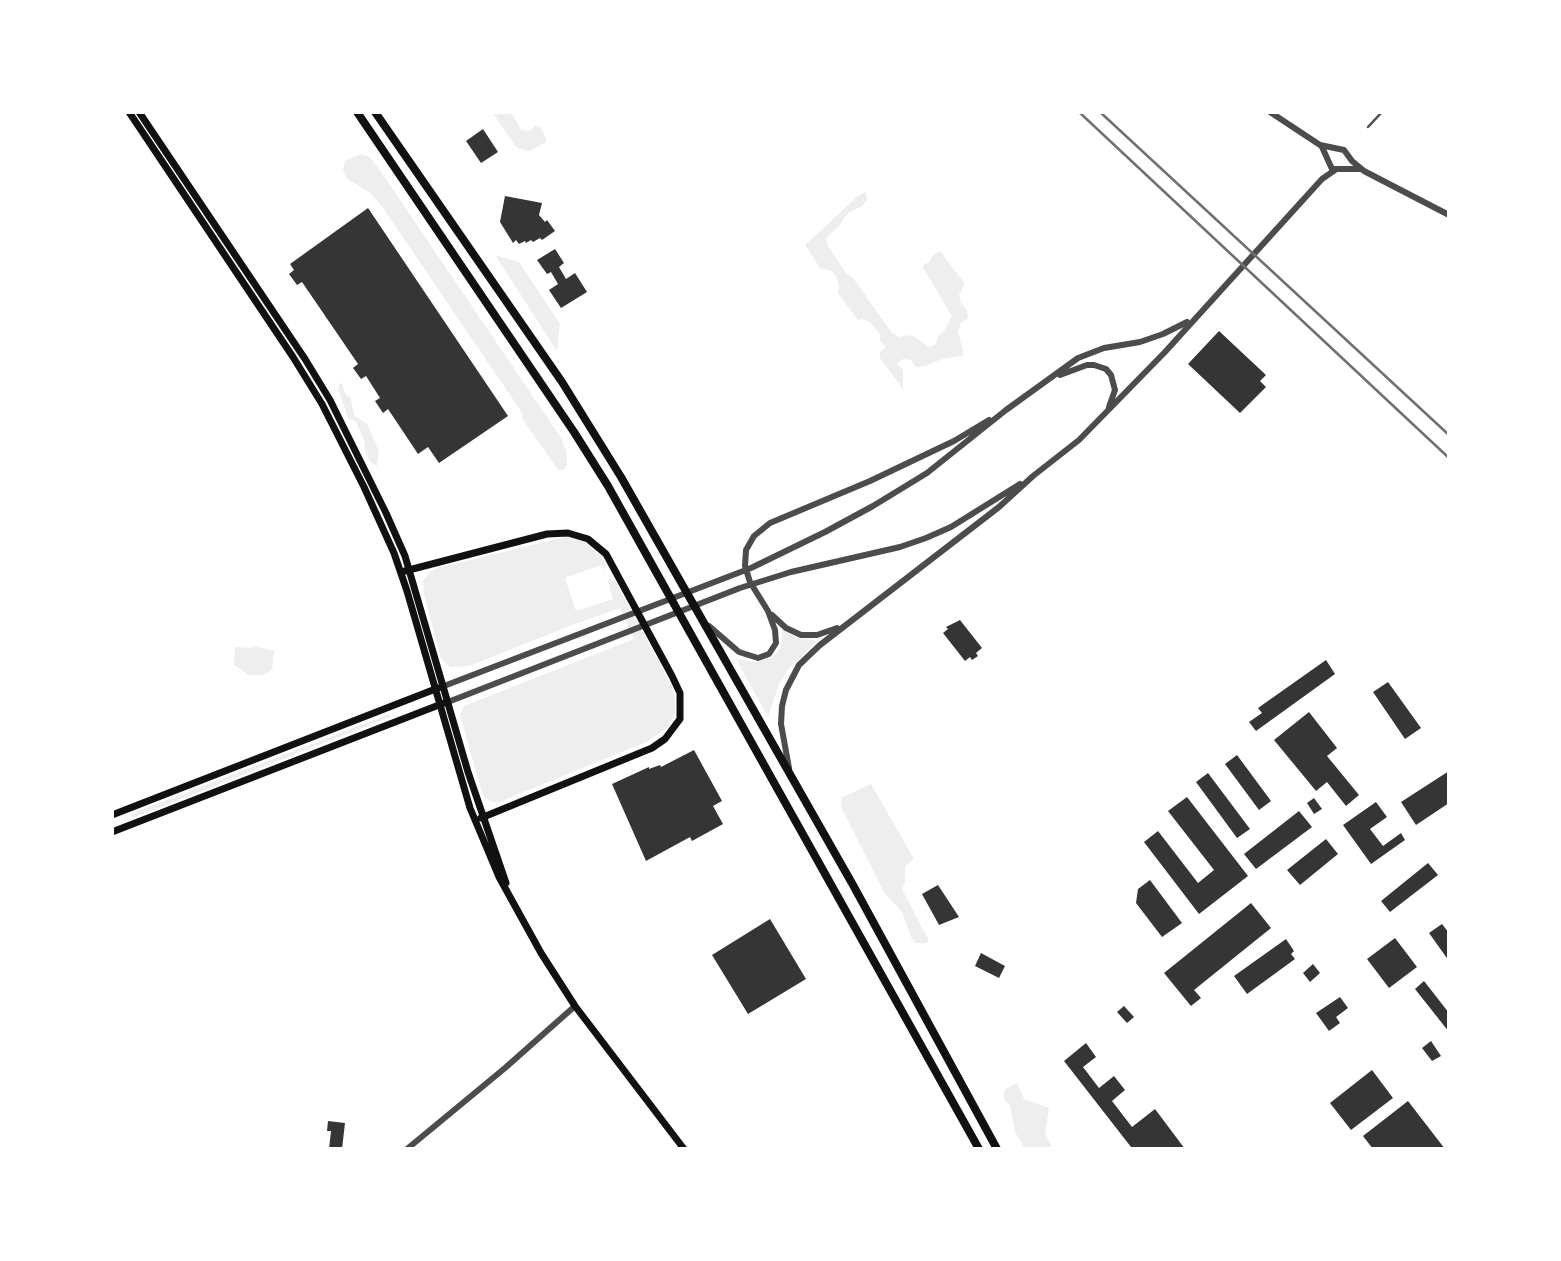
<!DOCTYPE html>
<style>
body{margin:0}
#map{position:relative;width:1561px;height:1261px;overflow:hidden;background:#fff;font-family:"Exo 2",sans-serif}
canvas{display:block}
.frame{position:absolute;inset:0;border:114px solid #fff;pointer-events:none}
</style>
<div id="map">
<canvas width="1561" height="1261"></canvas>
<div class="frame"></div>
</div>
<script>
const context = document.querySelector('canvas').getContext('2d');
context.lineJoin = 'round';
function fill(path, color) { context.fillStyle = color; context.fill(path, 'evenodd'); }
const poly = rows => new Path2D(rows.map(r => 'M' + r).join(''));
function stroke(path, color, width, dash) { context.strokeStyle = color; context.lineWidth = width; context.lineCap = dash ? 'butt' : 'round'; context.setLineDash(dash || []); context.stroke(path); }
fill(poly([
 [492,112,511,112,521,130,529,131,536,126,540,127,546,138,546,142,530,151,517,148],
 [360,154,370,157,390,185,561,438,566,451,567,465,564,470,558,470,522,418,523,414,381,205,369,192,346,178,343,169,345,161],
 [866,192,867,200,862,206,848,213,839,226,826,238,828,246,846,273,853,278,892,333,899,337,907,335,915,337,929,347,936,344,938,336,944,331,952,316,922,266,929,262,933,255,940,251,965,284,959,295,961,303,967,310,968,318,961,323,958,331,964,355,939,360,926,366,916,367,911,360,903,359,897,364,903,370,903,389,880,358,880,352,886,347,880,341,880,334,869,322,862,319,858,320,838,293,839,286,837,278,832,271,820,268,805,245,857,197],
 [495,255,519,262,560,324,557,351],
 [342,383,345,394,350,397,355,416,367,424,379,451,377,466,370,462,365,450,365,442,356,422,348,418,338,389,339,384],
 [565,537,582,541,591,546,606,563,604,570,601,565,565,578,576,611,613,599,607,579,615,581,672,686,675,698,675,714,667,728,646,742,502,801,493,802,484,797,482,793,460,715,464,706,634,639,620,608,575,624,469,666,450,667,441,659,424,595,423,581,430,572,437,568],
 [782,629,797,638,815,640,816,642,789,668,779,684,768,717,736,659,757,662,771,658,781,648],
 [253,646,274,651,272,670,263,675,249,675,234,665,235,647,250,648],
 [389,714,390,717,133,818,131,814],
 [871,784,914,859,905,866,905,883,902,889,929,941,925,943,916,943,912,939,902,912,885,894,842,809,841,798],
 [1017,1083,1024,1099,1049,1108,1045,1133,1053,1149,1025,1149,1015,1132,1010,1106,1004,1099,1004,1090]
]), '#eee');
fill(poly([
 [483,129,498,152,481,163,466,141],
 [505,196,542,203,539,215,545,222,547,220,555,231,542,240,540,238,533,242,531,240,526,243,525,241,519,244,516,240,513,243,500,222],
 [368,208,508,416,439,463,428,447,418,454,388,409,383,413,375,401,380,398,366,376,361,379,353,368,358,364,302,282,297,285,289,274,294,270,290,264],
 [555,249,564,263,559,267,566,279,575,273,587,292,561,308,549,290,558,284,551,272,547,274,537,260],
 [1219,331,1266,375,1260,381,1266,387,1240,413,1188,364],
 [960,620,982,648,976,653,978,656,972,660,970,657,965,661,943,633,948,629,946,627],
 [1326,660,1335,674,1256,731,1249,722,1262,713,1258,708],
 [1388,682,1421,728,1405,739,1373,692],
 [1309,712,1337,748,1327,756,1359,795,1346,806,1327,782,1316,791,1274,740],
 [694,750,722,801,713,806,723,824,692,841,690,837,646,861,612,784,649,767,649,769,660,765,661,767],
 [1237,755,1271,801,1259,810,1225,764],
 [1449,771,1449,803,1416,825,1401,802],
 [1208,773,1250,829,1237,838,1196,782],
 [1187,797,1248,876,1199,914,1144,842,1158,831,1198,883,1214,870,1168,811],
 [1314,798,1322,809,1314,814,1307,803],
 [1376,802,1387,817,1370,829,1383,846,1401,833,1405,840,1371,864,1343,825],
 [1299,811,1312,827,1256,869,1244,854],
 [1326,839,1338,854,1300,885,1287,870],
 [1428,863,1438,875,1390,912,1381,901],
 [1150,880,1182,923,1162,937,1136,903,1138,889],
 [938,885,959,917,939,925,922,894],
 [1251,903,1271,928,1194,990,1201,998,1191,1006,1164,973],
 [770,919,806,979,748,1014,712,955],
 [1442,924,1449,933,1449,961,1429,933],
 [1395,938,1417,967,1389,988,1367,959],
 [1286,939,1294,951,1291,954,1295,959,1247,994,1234,976],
 [981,953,1005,966,999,978,975,966],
 [1313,964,1320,973,1310,982,1303,973],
 [1424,981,1449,1013,1449,1032,1415,989],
 [1340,997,1348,1008,1336,1017,1340,1023,1329,1031,1316,1013],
 [1124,1006,1134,1017,1127,1023,1117,1012],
 [1431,1041,1441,1056,1432,1061,1422,1048],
 [1086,1043,1096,1057,1083,1067,1099,1088,1114,1076,1125,1090,1112,1101,1132,1127,1155,1109,1185,1149,1129,1149,1131,1147,1064,1061],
 [1372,1070,1393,1098,1351,1130,1330,1103],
 [1408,1101,1445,1149,1373,1149,1363,1136],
 [328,1121,345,1123,342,1149,329,1149,331,1131,327,1131]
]), '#353535');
stroke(poly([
 [1368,127,1382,112]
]), '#4c4c4c', 2.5);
stroke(poly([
 [1270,112,1320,145,1344,150,1352,161,1364,171,1449,215],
 [1322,147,1332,169,1359,169],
 [1060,375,1087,365,1094,365,1106,369,1111,375,1115,390,1109,407],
 [772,615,786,628,801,635,817,635,837,628],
 [709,626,739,652,758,658,769,654,776,643,775,630,768,611,750,582,745,566,746,550,754,536,770,523,870,481,954,441,989,420],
 [444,686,751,568,825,532,873,506,927,473,1006,410,1078,358,1104,348,1140,342,1163,334,1187,322],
 [448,702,740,588,791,572,900,547,926,538,951,527,1020,484],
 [789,768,781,724,782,706,786,690,799,665,820,645,999,507,1033,476,1079,440,1165,352,1322,179,1335,170],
 [407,1149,505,1068,575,1006]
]), '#4c4c4c', 6);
stroke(poly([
 [129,112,293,357,322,404,364,487,394,553,407,591,470,808,499,877,541,953,575,1006,684,1149],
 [139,112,305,359,330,400,386,513,405,556,468,772,506,883],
 [405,571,547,534,568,533,588,539,606,554,672,676,680,693,680,719,665,739,652,748,481,818],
 [112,815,438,688],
 [112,832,444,703]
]), '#111', 7);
stroke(poly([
 [357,112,574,432,608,486,979,1149],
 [375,112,562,382,621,477,853,885,997,1149]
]), '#111', 8);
stroke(poly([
 [1079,112,1449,458],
 [1100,112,1449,435]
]), '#707070', 2.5);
</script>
